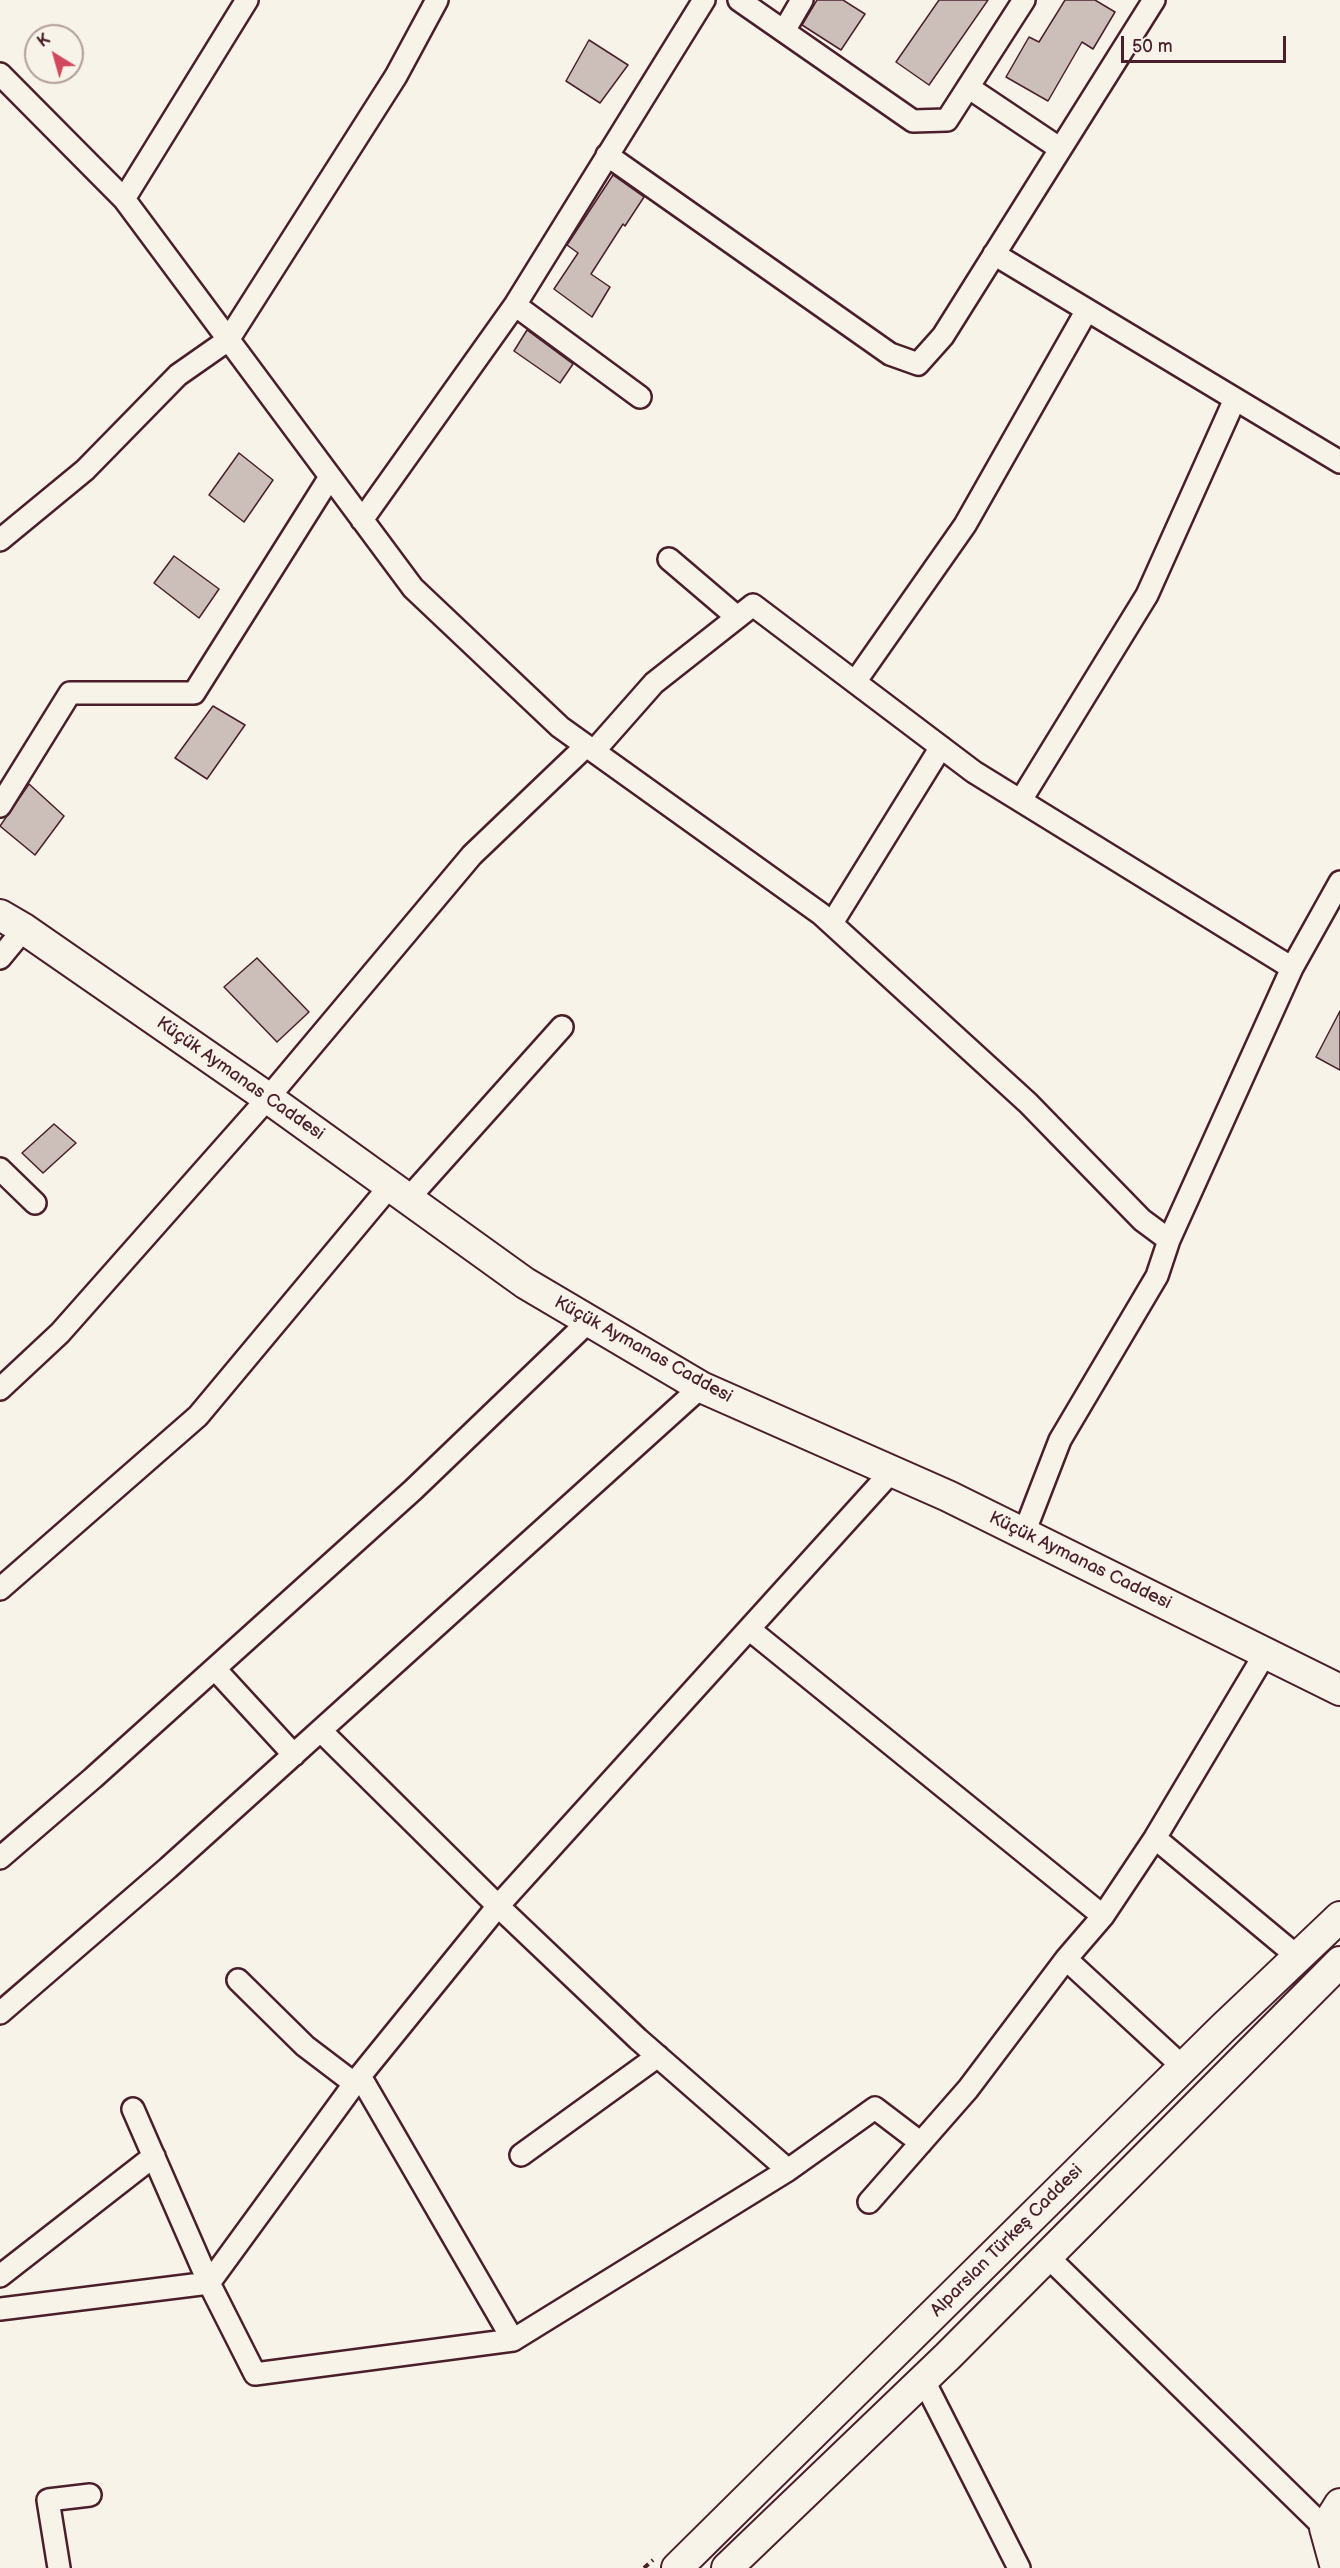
<!DOCTYPE html>
<meta charset="utf-8">
<style>
body{margin:0}
#map{position:relative;width:1340px;height:2568px;overflow:hidden;background:#f7f3e8;font-family:"Balsamiq Sans",sans-serif}
canvas{display:block}
.north{position:absolute;left:24px;top:24px;width:60px;height:60px;box-sizing:border-box;background:#f7f3e8;border:2px solid #b29e9c;border-radius:50%;rotate:323deg;font-size:16px;font-weight:700;line-height:24px;text-align:center;color:#4a1f2b}
.north::after{content:'';display:block;margin:auto;width:21px;height:27px;background:#d1495b;clip-path:polygon(50% 0,100% 100%,50% 72%,0 100%)}
.scale{position:absolute;left:1121px;top:36px;width:165px;height:27px;box-sizing:border-box;border:3px solid #4a1f2b;border-top:0;padding-left:8px;font-size:18px;line-height:21px;white-space:nowrap;color:#4a1f2b;-webkit-text-stroke:4px #f7f3e8;paint-order:stroke}
</style>
<div id="map">
<canvas width="1340" height="2568"></canvas>
<div class="north">K</div>
<div class="scale">50 m</div>
</div>
<script>
const context = document.querySelector('canvas').getContext('2d');
context.lineJoin = 'round';
function fill(path, color) { context.fillStyle = color; context.fill(path, 'evenodd'); }
const poly = rows => new Path2D(rows.map(r => 'M' + r).join(''));
function stroke(path, color, width, dash) { context.strokeStyle = color; context.lineWidth = width; context.lineCap = dash ? 'butt' : 'round'; context.setLineDash(dash || []); context.stroke(path); }
function drawText(font, color, halo, rows, align = 'center') {
  context.font = font + ' "Balsamiq Sans",sans-serif'; context.lineWidth = 5; context.setLineDash([]); context.textBaseline = 'middle'; context.strokeStyle = halo; context.fillStyle = color; for (const [text, x, y, turn = 0] of rows) {
    context.save(); context.translate(x, y); context.rotate((+turn || 0) * Math.PI / 180); context.textAlign = isNaN(turn) ? turn : align; if (halo) context.strokeText(text, 0, 0); context.fillText(text, 0, 0); context.restore();
  }
}
const building = poly([
 [817,0,843,0,865,14,841,50,802,25,817,0],
 [939,0,988,0,929,85,896,62,939,0],
 [1065,0,1095,0,1115,12,1093,49,1082,42,1048,101,1006,77,1029,37,1039,42,1065,0],
 [589,40,628,65,600,103,566,81,589,40],
 [613,175,644,197,625,226,623,224,591,274,610,287,592,317,554,289,578,253,567,245,613,175],
 [527,330,573,364,560,383,514,351,527,330],
 [239,453,273,480,244,522,209,495,239,453],
 [174,556,219,589,199,618,154,583,174,556],
 [213,706,245,725,207,779,175,758,213,706],
 [29,784,64,816,35,855,0,826,29,784],
 [257,958,309,1012,277,1042,224,987,257,958],
 [1340,1011,1340,1070,1316,1057,1340,1011],
 [54,1124,76,1143,43,1173,22,1153,54,1124]
]);
fill(building, '#ccbfb9');
stroke(building, '#4a1f2b', 1.5);
const street = poly([
 [739,0,913,121,947,120,1024,0],
 [784,31,802,0],
 [0,74,124,199,413,588,560,727,821,914,1028,1103,1142,1220,1169,1240],
 [968,87,1059,148],
 [607,155,890,354,918,364,943,336,1154,0],
 [124,199,247,0],
 [994,254,1340,462],
 [515,305,640,397],
 [362,520,515,305,704,0],
 [0,540,85,470,178,375,228,340,396,76,437,0],
 [669,559,737,617],
 [855,682,965,525,1087,310],
 [594,751,654,683,753,605,974,772,1292,968],
 [1021,800,1147,595,1235,399],
 [0,806,70,693,194,693,330,477],
 [832,923,941,747],
 [0,958,24,929],
 [0,1169,35,1203],
 [408,1199,562,1027],
 [0,1389,60,1333,268,1098,472,855,586,746],
 [1024,1533,1060,1440,1157,1276,1169,1240,1292,968,1340,882],
 [0,1589,198,1416,390,1186],
 [749,1629,1103,1916],
 [215,1669,294,1755],
 [321,1731,498,1906,638,2039,788,2170,875,2108,921,2143],
 [1155,1838,1298,1957],
 [0,1858,93,1778,413,1490,589,1321],
 [1066,1959,1183,2067],
 [238,1980,305,2046,355,2084],
 [0,2013,168,1868,701,1387],
 [360,2076,513,2340],
 [133,2109,209,2283,255,2374,513,2340,788,2170],
 [521,2155,658,2056],
 [869,2202,968,2089,1066,1959,1103,1916,1155,1838,1266,1652],
 [1047,2256,1325,2528],
 [0,2276,154,2156],
 [0,2309,209,2283,360,2076,498,1906,892,1471],
 [923,2379,1019,2568],
 [59,2568,48,2500,90,2495]
]);
const secondary = poly([
 [0,915,24,929,268,1098,525,1283,701,1387,948,1496,1340,1690],
 [677,2568,1223,2028,1340,1917],
 [727,2568,948,2356,1340,1962],
 [1336,2568,1325,2528,1340,2504]
]);
stroke(street, '#4a1f2b', 26);
stroke(secondary, '#4a1f2b', 34);
stroke(poly([
 [644,2568,653,2560]
]), '#4a1f2b', 4, [6, 4.5]);
stroke(street, '#f7f3e8', 21);
stroke(secondary, '#f7f3e8', 30);
drawText('18px', '#4a1f2b', '#f7f3e8', [
 ["Küçük Aymanas Caddesi",240,1079,35],
 ["Küçük Aymanas Caddesi",643,1350,29],
 ["Küçük Aymanas Caddesi",1080,1561,26],
 ["Alparslan Türkeş Caddesi",1007,2241,-45]
]);
</script>
